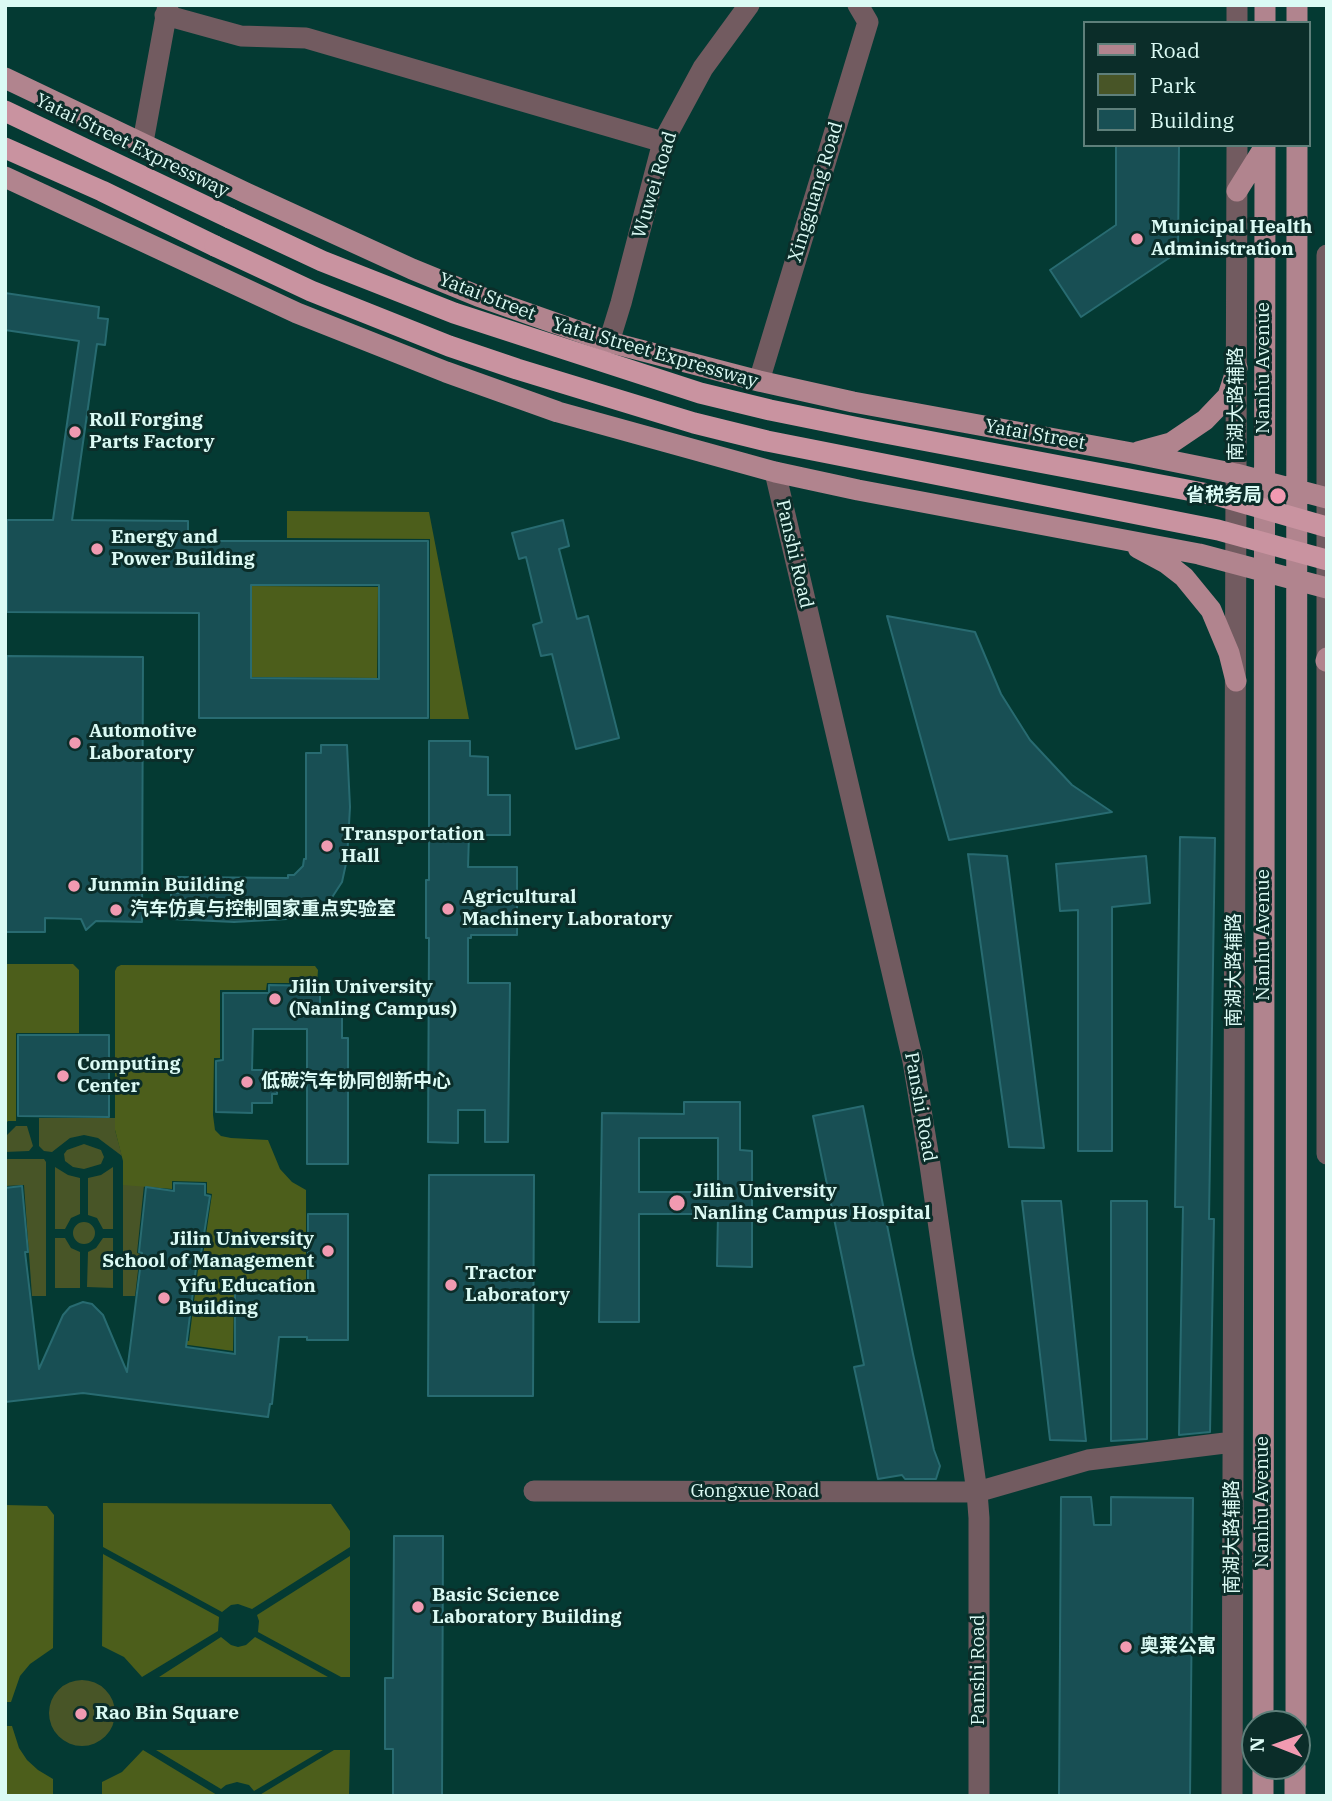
<!DOCTYPE html>
<meta charset="utf-8">
<style>
body{margin:0}
#map{position:relative;width:1332px;height:1801px;overflow:hidden;background:#043a33;font-family:"IBM Plex Serif",serif}
canvas{display:block}
.frame{position:absolute;inset:0;border:7px solid #dbfaf4;pointer-events:none}
.legend{position:absolute;left:1083px;top:21px;width:228px;height:126px;box-sizing:border-box;background:#0b2d29;border:2px solid #5e7f7a;margin:0;padding:9px 12px;list-style:none;font-size:21px;color:#dbfaf4}
.legend li{display:flex;align-items:center;gap:14px;height:35px}
.legend b{width:35px;border:2px solid #5e7f7a}
.north{position:absolute;left:1241px;top:1710px;width:70px;height:70px;box-sizing:border-box;background:#0b2d29;border:2px solid #5e7f7a;border-radius:50%;rotate:271deg;font-size:19px;font-weight:700;line-height:28px;text-align:center;color:#dbfaf4}
.north::after{content:'';display:block;margin:auto;width:24px;height:32px;background:#f19ab1;clip-path:polygon(50% 0,100% 100%,50% 72%,0 100%)}
</style>
<div id="map">
<canvas width="1332" height="1801"></canvas>
<div class="frame"></div>
<ul class="legend">
<li><b style="height:9px;background:#b1848e"></b>Road</li>
<li><b style="height:19px;background:#485527"></b>Park</li>
<li><b style="height:19px;background:#184f54"></b>Building</li>
</ul>
<div class="north">N</div>
</div>
<script>
const context = document.querySelector('canvas').getContext('2d');
context.lineJoin = 'round';
function fill(path, color) { context.fillStyle = color; context.fill(path, 'evenodd'); }
const poly = rows => new Path2D(rows.map(r => 'M' + r).join(''));
function stroke(path, color, width, dash) { context.strokeStyle = color; context.lineWidth = width; context.lineCap = dash ? 'butt' : 'round'; context.setLineDash(dash || []); context.stroke(path); }
function drawText(font, color, halo, rows, align = 'center') {
  context.font = font + ' "IBM Plex Serif","Noto Sans SC",serif'; context.lineWidth = 6; context.setLineDash([]); context.textBaseline = 'middle'; context.strokeStyle = halo; context.fillStyle = color; for (const [text, x, y, turn = 0] of rows) {
    context.save(); context.translate(x, y); context.rotate((+turn || 0) * Math.PI / 180); context.textAlign = isNaN(turn) ? turn : align; if (halo) context.strokeText(text, 0, 0); context.fillText(text, 0, 0); context.restore();
  }
}
fill(poly([
 [39,1118,115,1118,115,1130,122,1156,98,1138,84,1135,70,1138,52,1152,44,1151,39,1146],
 [16,1126,27,1126,33,1146,29,1151,5,1152,5,1137],
 [84,1144,101,1150,104,1157,101,1164,84,1169,73,1167,65,1161,64,1154,67,1150],
 [5,1159,44,1159,46,1162,46,1296,32,1296,24,1185,5,1186],
 [55,1167,68,1175,80,1178,80,1214,71,1218,65,1229,55,1229],
 [113,1167,113,1229,103,1229,97,1218,88,1215,88,1178,101,1175],
 [123,1185,144,1185,137,1253,140,1254,135,1296,123,1296],
 '73 1233a11 11 0 1 1 22 0a11 11 0 1 1-22 0Z',
 [55,1238,65,1238,71,1248,80,1252,80,1288,55,1288],
 [103,1238,113,1238,113,1288,87,1287,88,1252,96,1248],
 '49 1713a33 33 0 1 1 66 0a33 33 0 1 1-66 0Z'
]), '#485527');
fill(poly([
 [287,511,429,512,469,719,430,719,430,539,287,538],
 [252,586,378,587,377,678,252,677],
 [5,964,73,964,79,970,79,1033,16,1033,16,1121,8,1121,5,1124],
 [121,965,315,966,318,970,317,983,267,983,266,990,220,990,220,1058,214,1058,213,1115,215,1130,221,1136,231,1138,268,1140,280,1169,292,1182,306,1190,306,1299,305,1287,243,1287,243,1291,234,1292,233,1351,181,1344,181,1340,189,1341,199,1262,202,1262,212,1194,207,1193,207,1182,172,1181,172,1189,123,1185,123,1161,115,1130,115,971,117,967],
 [103,1503,331,1504,350,1531,350,1547,252,1609,238,1604,231,1605,222,1612,103,1547],
 [5,1505,47,1506,54,1515,53,1648,30,1664,20,1676,11,1702,5,1702],
 [103,1554,219,1617,218,1631,142,1677,124,1657,102,1646],
 [350,1556,350,1677,341,1677,258,1632,259,1621,257,1615],
 [221,1637,231,1645,238,1647,246,1645,255,1637,328,1677,159,1677],
 [5,1726,12,1726,19,1748,27,1760,38,1770,53,1779,53,1796,5,1796],
 [143,1750,217,1795,217,1796,102,1796,102,1782,122,1772],
 [156,1750,323,1750,254,1791,249,1785,237,1782,226,1785,221,1789],
 [334,1750,350,1750,349,1796,258,1796]
]), '#4c5e1b');
const building = poly([
 [1116,145,1179,145,1178,252,1081,317,1050,270,1116,225,1116,145],
 [5,293,99,307,98,318,108,319,105,345,97,344,72,520,188,521,188,541,428,541,428,718,199,718,199,613,7,612,7,520,53,520,79,341,5,330,5,293],
 [251,585,379,585,379,679,251,678,251,585],
 [563,520,569,546,559,549,577,619,588,616,619,738,576,749,552,654,541,656,533,625,542,622,526,557,519,559,512,533,563,520],
 [887,616,975,632,1001,694,1030,740,1072,785,1112,812,949,840,887,616],
 [7,656,143,657,142,922,96,921,86,930,81,919,45,918,45,932,5,932,7,656],
 [429,741,470,741,470,756,488,757,488,795,510,795,510,835,469,835,468,867,517,867,517,935,471,935,471,938,468,938,468,983,510,983,508,1142,485,1142,485,1110,458,1110,458,1143,428,1142,429,938,426,938,426,880,429,880,429,741],
 [321,745,347,745,350,807,347,859,342,882,329,902,310,914,287,919,234,922,171,919,171,893,179,893,178,877,288,878,288,875,294,875,303,866,304,859,306,859,306,753,321,753,321,745],
 [1180,837,1215,838,1209,1219,1214,1219,1210,1432,1179,1435,1183,1207,1175,1207,1180,837],
 [968,854,1007,856,1044,1148,1009,1147,968,854],
 [1146,856,1150,903,1112,907,1112,1151,1078,1151,1078,910,1060,911,1056,864,1146,856],
 [269,985,320,986,320,1008,342,1008,342,1038,348,1038,348,1164,307,1164,307,1029,253,1029,252,1070,277,1070,277,1094,272,1094,272,1103,252,1103,252,1113,216,1112,216,1061,223,1060,223,993,269,993,269,985],
 [18,1035,109,1035,109,1117,18,1116,18,1035],
 [684,1102,740,1102,740,1150,752,1151,752,1267,717,1266,718,1214,639,1214,639,1322,599,1322,602,1113,684,1114,684,1102],
 [639,1138,718,1138,718,1192,639,1192,639,1138],
 [863,1106,913,1354,934,1450,940,1466,936,1479,905,1479,902,1475,878,1479,854,1367,864,1365,813,1116,863,1106],
 [429,1175,534,1175,533,1396,428,1396,429,1175],
 [174,1183,205,1184,205,1195,210,1196,200,1260,197,1260,186,1347,235,1354,235,1293,245,1293,244,1289,308,1289,308,1214,348,1214,348,1340,307,1340,307,1337,279,1337,272,1404,270,1404,268,1417,83,1393,5,1402,5,1188,22,1186,28,1252,25,1252,39,1369,63,1315,70,1307,83,1302,92,1304,103,1315,127,1372,142,1253,139,1252,146,1187,174,1191,174,1183],
 [1022,1201,1061,1201,1086,1441,1050,1440,1022,1201],
 [1111,1201,1147,1201,1147,1439,1111,1441,1111,1201],
 [1061,1497,1091,1497,1094,1525,1111,1525,1111,1497,1193,1498,1190,1796,1059,1796,1061,1497],
 [394,1536,443,1536,442,1796,393,1796,393,1749,385,1749,385,1678,393,1678,394,1536]
]);
fill(building, '#184f54');
stroke(building, '#286b71', 2);
stroke(poly([
 [1237,5,1237,23],
 [165,15,241,36,306,38,663,142],
 [143,142,168,5],
 [1327,255,1327,1154],
 [609,342,621,303,663,142,703,68,749,5],
 [759,381,868,22,858,5],
 [775,472,913,1061,930,1165,977,1492,979,1518,979,1796],
 [534,1491,977,1492,1088,1460,1233,1442],
 [1232,1796,1237,145]
]), '#725b60', 21);
stroke(poly([
 [1265,23,1265,5],
 [1297,23,1297,5],
 [5,78,246,193,412,269,478,296,609,342,759,381,853,402,1132,453,1236,474,1327,498],
 [5,177,297,313,446,372,558,412,775,472,858,490,1199,554,1327,588],
 [1237,191,1265,146],
 [1138,452,1171,443,1205,420,1228,396,1237,368],
 [1138,548,1166,563,1184,577,1211,610,1229,653,1236,681],
 [1326,661,1327,658],
 [1263,1724,1265,145],
 [1296,1724,1297,145],
 [1263,1796,1263,1766],
 [1295,1796,1295,1766]
]), '#b1848e', 21);
stroke(poly([
 [5,111,230,218],
 [5,148,102,191,215,246]
]), '#c993a0', 21);
stroke(poly([
 [230,218,322,261,454,313,700,393,770,410,864,429,1219,496,1327,527],
 [215,246,311,291,449,346,517,369,694,423,767,441,1218,530,1327,560]
]), '#c993a0', 21);
for (const [x, y, r, color] of [
 [1137,239,7,"#f19ab1"],
 [75,432,7,"#f19ab1"],
 [1278,496,9,"#f19ab1"],
 [97,549,7,"#f19ab1"],
 [75,743,7,"#f19ab1"],
 [327,846,7,"#f19ab1"],
 [74,886,7,"#f19ab1"],
 [448,909,7,"#f19ab1"],
 [116,910,7,"#f19ab1"],
 [275,999,7,"#f19ab1"],
 [63,1076,7,"#f19ab1"],
 [247,1082,7,"#f19ab1"],
 [677,1203,9,"#f19ab1"],
 [328,1251,7,"#f19ab1"],
 [451,1285,7,"#f19ab1"],
 [164,1298,7,"#f19ab1"],
 [418,1607,7,"#f19ab1"],
 [1126,1647,7,"#f19ab1"],
 [81,1714,7,"#f19ab1"]
]) { const dot = new Path2D(); dot.arc(x, y, r, 0, 2 * Math.PI); context.fillStyle = color; context.fill(dot); stroke(dot, '#0b2d29', 2.5); }
drawText('19px', '#dbfaf4', '#0b2d29', [
 ["Yatai Street Expressway",132,146,26],
 ["Wuwei Road",655,185,-73],
 ["Xingguang Road",816,192,-73],
 ["Yatai Street",487,297,21],
 ["Yatai Street Expressway",655,353,16],
 ["Nanhu Avenue",1264,368,-90],
 ["南湖大路辅路",1237,404,-90],
 ["Yatai Street",1035,435,10],
 ["Panshi Road",794,554,77],
 ["Nanhu Avenue",1264,935,-90],
 ["南湖大路辅路",1235,970,-90],
 ["Panshi Road",920,1107,80],
 ["Gongxue Road",755,1492],
 ["Nanhu Avenue",1263,1502,-90],
 ["南湖大路辅路",1233,1537,-90],
 ["Panshi Road",979,1670,-90]
]);
drawText('bold 19px', '#dbfaf4', '#0b2d29', [
 ["Municipal Health",1151,228],
 ["Administration",1151,250],
 ["Roll Forging",89,421],
 ["Parts Factory",89,443],
 ["省税务局",1262,496,"right"],
 ["Energy and",111,538],
 ["Power Building",111,560],
 ["Automotive",89,732],
 ["Laboratory",89,754],
 ["Transportation",341,835],
 ["Hall",341,857],
 ["Junmin Building",88,886],
 ["Agricultural",462,898],
 ["Machinery Laboratory",462,920],
 ["汽车仿真与控制国家重点实验室",130,910],
 ["Jilin University",289,988],
 ["(Nanling Campus)",289,1010],
 ["Computing",77,1065],
 ["Center",77,1087],
 ["低碳汽车协同创新中心",261,1082],
 ["Jilin University",693,1192],
 ["Nanling Campus Hospital",693,1214],
 ["Jilin University",314,1240,"right"],
 ["School of Management",314,1262,"right"],
 ["Tractor",465,1274],
 ["Laboratory",465,1296],
 ["Yifu Education",178,1287],
 ["Building",178,1309],
 ["Basic Science",432,1596],
 ["Laboratory Building",432,1618],
 ["奥莱公寓",1140,1647],
 ["Rao Bin Square",95,1714]
], 'left');
</script>
